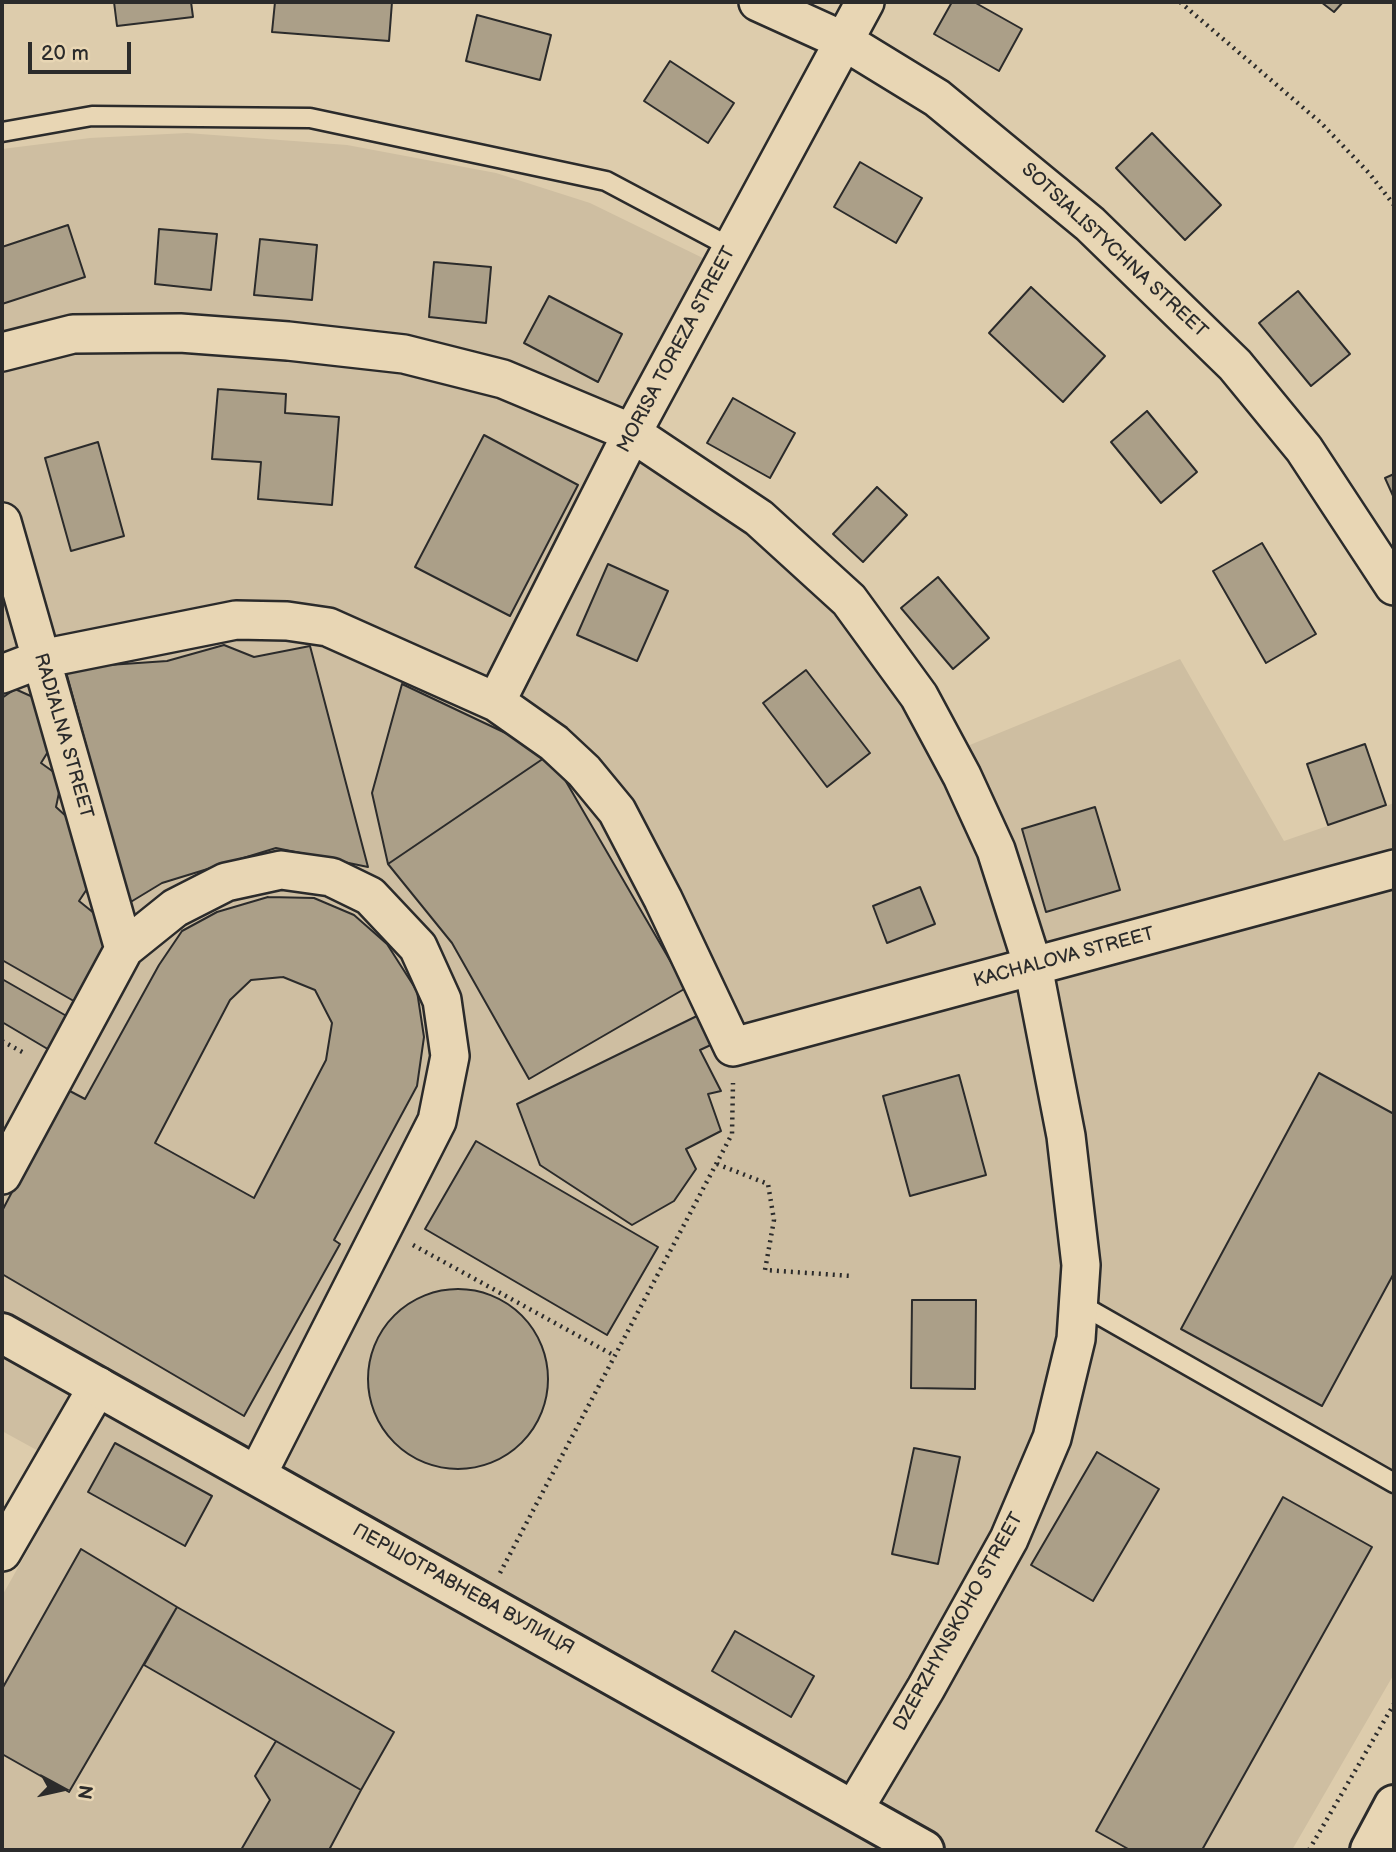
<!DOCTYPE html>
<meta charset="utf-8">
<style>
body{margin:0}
#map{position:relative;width:1396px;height:1852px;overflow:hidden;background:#ddccac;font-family:"Balsamiq Sans",sans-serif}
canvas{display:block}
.frame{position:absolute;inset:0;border:4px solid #2b2b2b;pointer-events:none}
.north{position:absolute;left:28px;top:1754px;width:70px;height:70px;-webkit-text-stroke:5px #e8d6b4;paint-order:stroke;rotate:98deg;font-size:19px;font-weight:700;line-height:28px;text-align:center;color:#2b2b2b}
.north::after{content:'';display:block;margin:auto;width:24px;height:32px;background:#2b2b2b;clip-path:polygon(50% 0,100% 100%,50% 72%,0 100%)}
.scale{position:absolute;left:28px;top:42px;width:103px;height:32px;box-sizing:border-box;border:4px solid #2b2b2b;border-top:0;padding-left:9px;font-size:21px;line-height:24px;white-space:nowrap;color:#2b2b2b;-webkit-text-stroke:5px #e8d6b4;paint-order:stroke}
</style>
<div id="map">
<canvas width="1396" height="1852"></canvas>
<div class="frame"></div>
<div class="north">N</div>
<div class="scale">20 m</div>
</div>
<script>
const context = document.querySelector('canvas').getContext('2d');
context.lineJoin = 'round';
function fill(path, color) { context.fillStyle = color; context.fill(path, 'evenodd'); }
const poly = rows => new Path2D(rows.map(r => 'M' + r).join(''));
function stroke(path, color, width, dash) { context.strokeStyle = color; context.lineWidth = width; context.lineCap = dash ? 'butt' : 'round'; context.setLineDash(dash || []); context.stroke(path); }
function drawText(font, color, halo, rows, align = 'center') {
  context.font = font + ' "Balsamiq Sans",sans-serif'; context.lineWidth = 6; context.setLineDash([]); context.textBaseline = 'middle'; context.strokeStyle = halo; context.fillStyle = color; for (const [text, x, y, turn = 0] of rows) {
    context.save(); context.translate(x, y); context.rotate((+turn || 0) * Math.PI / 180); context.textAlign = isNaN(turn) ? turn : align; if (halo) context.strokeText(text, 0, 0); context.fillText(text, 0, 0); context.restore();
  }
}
fill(poly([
 [187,133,347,145,496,173,590,203,711,262,614,441,726,510,816,589,881,668,938,758,1180,659,1284,841,1394,803,1394,1674,1292,1850,2,1850,2,1596,73,1470,2,1431,2,149,90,138]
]), '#cebea1');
const building = poly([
 [114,2,191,2,193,17,117,26,114,2],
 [275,2,392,2,389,41,272,32,275,2],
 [952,2,974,2,1022,29,999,71,934,34,952,2],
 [1321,2,1343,2,1334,12,1321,2],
 [477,15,551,35,540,80,466,61,477,15],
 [670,61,734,103,708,143,644,101,670,61],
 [1152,133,1221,205,1185,240,1116,168,1152,133],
 [860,162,922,198,896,243,834,207,860,162],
 [68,225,85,277,2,304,2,247,68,225],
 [159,229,217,234,211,290,155,284,159,229],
 [260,239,317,245,312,300,254,295,260,239],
 [434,262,491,267,486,323,429,317,434,262],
 [1031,287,1105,356,1063,402,989,333,1031,287],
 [1298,291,1350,354,1311,386,1259,323,1298,291],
 [549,296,622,334,598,382,524,343,549,296],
 [218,389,286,394,285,413,339,417,332,505,258,499,261,462,212,459,218,389],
 [733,398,795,433,770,478,707,443,733,398],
 [1147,411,1197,472,1161,503,1111,442,1147,411],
 [484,435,578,485,510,616,415,567,484,435],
 [98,442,124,536,71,551,45,458,98,442],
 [1394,474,1394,498,1385,478,1394,474],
 [877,487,907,515,863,562,833,534,877,487],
 [1262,543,1316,634,1266,663,1213,571,1262,543],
 [608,564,668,591,637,661,577,635,608,564],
 [938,577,989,638,953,669,901,608,938,577],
 [224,645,254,657,310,646,368,867,276,848,162,883,129,903,65,668,167,661,224,645],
 [806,670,870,753,827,787,763,703,806,670],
 [402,684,550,754,388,864,372,793,402,684],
 [15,689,44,702,54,742,41,763,62,778,56,807,79,828,93,880,79,901,100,918,108,950,79,1004,2,960,2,698,15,689],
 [1365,744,1386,805,1328,825,1307,764,1365,744],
 [550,754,686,988,529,1079,452,943,388,864,550,754],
 [1095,807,1120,890,1046,912,1022,829,1095,807],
 [920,887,935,924,887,943,873,906,920,887],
 [268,897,314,898,354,915,387,944,417,991,424,1037,417,1086,334,1240,340,1244,244,1416,2,1274,2,1211,66,1089,85,1099,159,965,182,931,217,912,268,897],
 [283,977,315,990,332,1023,326,1060,254,1198,155,1143,230,1000,251,980,283,977],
 [2,979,70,1018,51,1051,2,1022,2,979],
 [703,1013,715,1043,700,1050,721,1091,708,1094,721,1131,686,1149,696,1169,674,1201,632,1225,540,1165,517,1104,703,1013],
 [1319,1073,1394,1114,1394,1273,1322,1406,1181,1329,1319,1073],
 [959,1075,986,1175,910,1196,883,1096,959,1075],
 [476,1141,658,1247,607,1335,425,1229,476,1141],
 '368 1379a90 90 0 1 1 180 0a90 90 0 1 1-180 0Z',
 [912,1300,976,1300,975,1389,911,1388,912,1300],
 [115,1443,212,1496,185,1546,88,1492,115,1443],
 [914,1448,960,1457,938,1564,892,1554,914,1448],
 [1097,1452,1159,1489,1093,1601,1031,1565,1097,1452],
 [1283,1497,1372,1547,1202,1850,1130,1850,1096,1831,1283,1497],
 [81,1549,177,1607,69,1792,2,1754,2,1689,81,1549],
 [177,1607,394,1732,361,1790,144,1665,177,1607],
 [735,1631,814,1676,791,1717,712,1671,735,1631],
 [276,1741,361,1790,329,1850,241,1850,270,1800,255,1776,276,1741]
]);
fill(building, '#ab9f88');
stroke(building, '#2b2b2b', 2);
const lane = poly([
 [2,132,92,116,310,118,606,181,732,248],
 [1078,1303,1394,1483]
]);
const street = poly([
 [758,2,844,41,937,98,1090,224,1235,365,1304,449,1394,586],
 [2,352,73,334,180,333,288,341,404,354,503,379,632,433,759,518,849,600,919,696,962,776,996,850,1033,966,1066,1136,1081,1265,1076,1339,1052,1438,1009,1539,926,1688,854,1809],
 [2,522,124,949],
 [2,674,41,659,236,620,287,621,328,627,496,702,554,743,584,771,617,811,663,899,733,1047,1394,869],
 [496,702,632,433,865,2],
 [2,1175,124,949,175,908,226,882,281,870,331,877,370,896,418,947,442,1000,450,1056,437,1121,257,1475],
 [2,1552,98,1386]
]);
const secondary = poly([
 [2,1333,924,1850],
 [1370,1850,1394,1805]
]);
stroke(lane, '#2b2b2b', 23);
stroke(street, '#2b2b2b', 42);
stroke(secondary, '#2b2b2b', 44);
stroke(poly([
 [1180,2,1321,123,1369,173,1394,205],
 [2,1041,26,1054],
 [717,1164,768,1184,774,1220,765,1270,852,1276],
 [413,1245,615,1356],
 [500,1573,732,1134,733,1083],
 [1309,1850,1394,1704]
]), '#2b2b2b', 4.5, [2, 5]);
stroke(lane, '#e8d6b4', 18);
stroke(street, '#e8d6b4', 37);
stroke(secondary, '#e8d6b4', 38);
drawText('19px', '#2b2b2b', '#e8d6b4', [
 ["SOTSIALISTYCHNA STREET",1114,251,43],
 ["MORISA TOREZA STREET",677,350,-62],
 ["RADIALNA STREET",63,736,74],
 ["KACHALOVA STREET",1064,958,-15],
 ["ПЕРШОТРАВНЕВА ВУЛИЦЯ",463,1590,29],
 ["DZERZHYNSKOHO STREET",959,1622,-61]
]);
</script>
